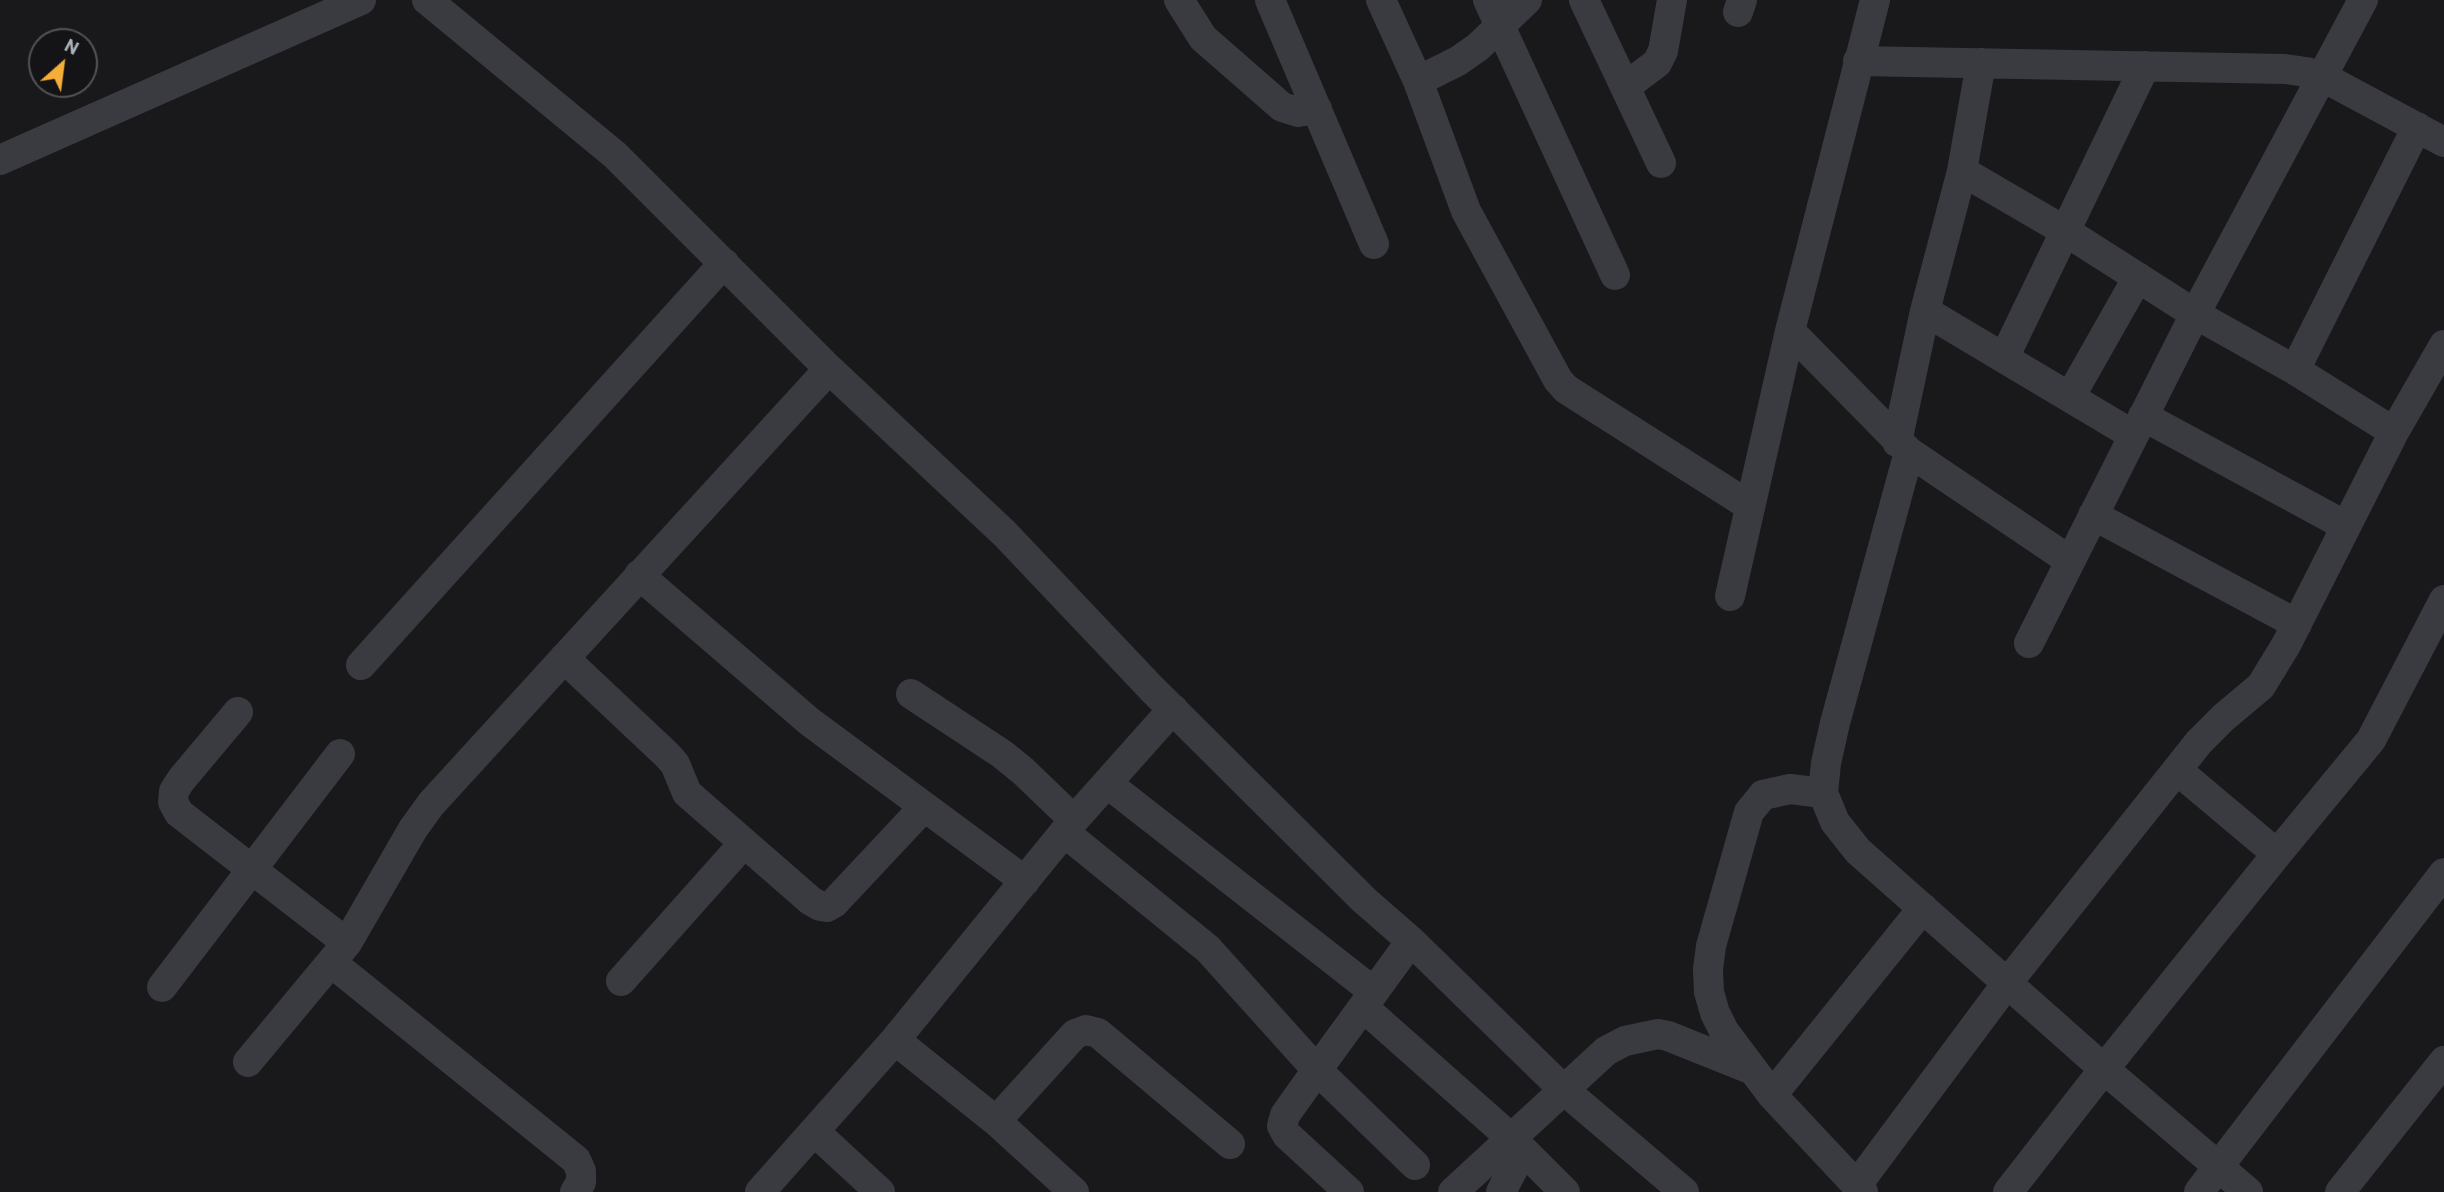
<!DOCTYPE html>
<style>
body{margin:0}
#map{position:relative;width:2444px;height:1192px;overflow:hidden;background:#19191b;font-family:Barlow,sans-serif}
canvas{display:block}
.north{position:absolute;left:28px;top:28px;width:70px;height:70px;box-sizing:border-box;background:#141416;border:2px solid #505358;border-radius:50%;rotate:28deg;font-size:19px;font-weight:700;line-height:28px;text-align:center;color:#abb1bb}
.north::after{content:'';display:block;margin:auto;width:24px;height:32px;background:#f5ae37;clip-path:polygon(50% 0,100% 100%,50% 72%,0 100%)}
</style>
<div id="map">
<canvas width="2444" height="1192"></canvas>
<div class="north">N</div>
</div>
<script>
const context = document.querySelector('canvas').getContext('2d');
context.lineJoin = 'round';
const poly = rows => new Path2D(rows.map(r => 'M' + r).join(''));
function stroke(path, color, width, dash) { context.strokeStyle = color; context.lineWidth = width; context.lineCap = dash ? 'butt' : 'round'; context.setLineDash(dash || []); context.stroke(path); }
stroke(poly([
 [427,0,615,155,829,369,1005,534,1152,689,1364,900,1411,941,1564,1090,1684,1192],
 [1179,0,1203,38,1282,107,1298,112,1317,109],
 [1270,0,1374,244],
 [1381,0,1418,81,1466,211,1558,380,1566,389,1750,506],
 [1488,0,1615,275],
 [1584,0,1661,163],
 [1738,12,1742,0],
 [1858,61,2285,69,2306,72,2323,77,2444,142],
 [1418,81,1458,61,1478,47,1527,0],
 [1625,87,1657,63,1663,51,1672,0],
 [0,160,361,0],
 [1962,171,2065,231,2195,314,2295,370,2394,432],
 [1925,311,2133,435],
 [1790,331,1909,452,1835,723,1826,763,1823,793,1790,789,1763,795,1749,812,1711,946,1708,969,1709,992,1715,1013,1724,1031,1772,1095,1863,1192],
 [2004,358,2145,66],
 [2295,370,2417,127],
 [2070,397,2138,277],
 [2143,416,2346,526],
 [1897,442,1925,311,1962,171,1981,63],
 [1909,452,2069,560],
 [2093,515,2297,624],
 [639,575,810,722,1025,881],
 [1730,596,1790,331,1875,0],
 [2029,643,2195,314,2363,0],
 [564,658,667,755,675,764,687,793,811,901,820,906,827,907,834,903,924,807],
 [361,665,724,263],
 [911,694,1002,754,1023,771,1074,820],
 [238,712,181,780,174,791,173,802,179,813,347,943],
 [2177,770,2277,854],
 [1108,784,1374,992],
 [1823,793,1835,822,1858,851,2104,1069,2008,1192],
 [1064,832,1208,949,1317,1070,1415,1165],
 [332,963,576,1160,581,1171,581,1182,575,1192],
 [621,981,744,843],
 [162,987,340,754],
 [1363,1007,1512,1139,1565,1192],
 [895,1040,996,1121,1074,1192],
 [248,1062,347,943,413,829,431,804,829,369],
 [1772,1095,1923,908],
 [996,1121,1075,1034,1086,1030,1098,1033,1230,1144],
 [815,1132,880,1192],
 [1857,1185,2008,982,2199,742,2223,718,2261,686,2286,645,2394,432,2444,345],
 [760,1192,895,1040,1074,820,1173,709],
 [1349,1192,1287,1135,1282,1126,1285,1115,1317,1070,1411,941],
 [1453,1192,1606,1051,1625,1041,1658,1034,1668,1036,1753,1070],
 [1501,1192,1523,1150],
 [2199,1192,2444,873],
 [2248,1192,2104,1069,2277,854,2371,740,2444,600],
 [2340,1192,2444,1061]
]), '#3a3b40', 30);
</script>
